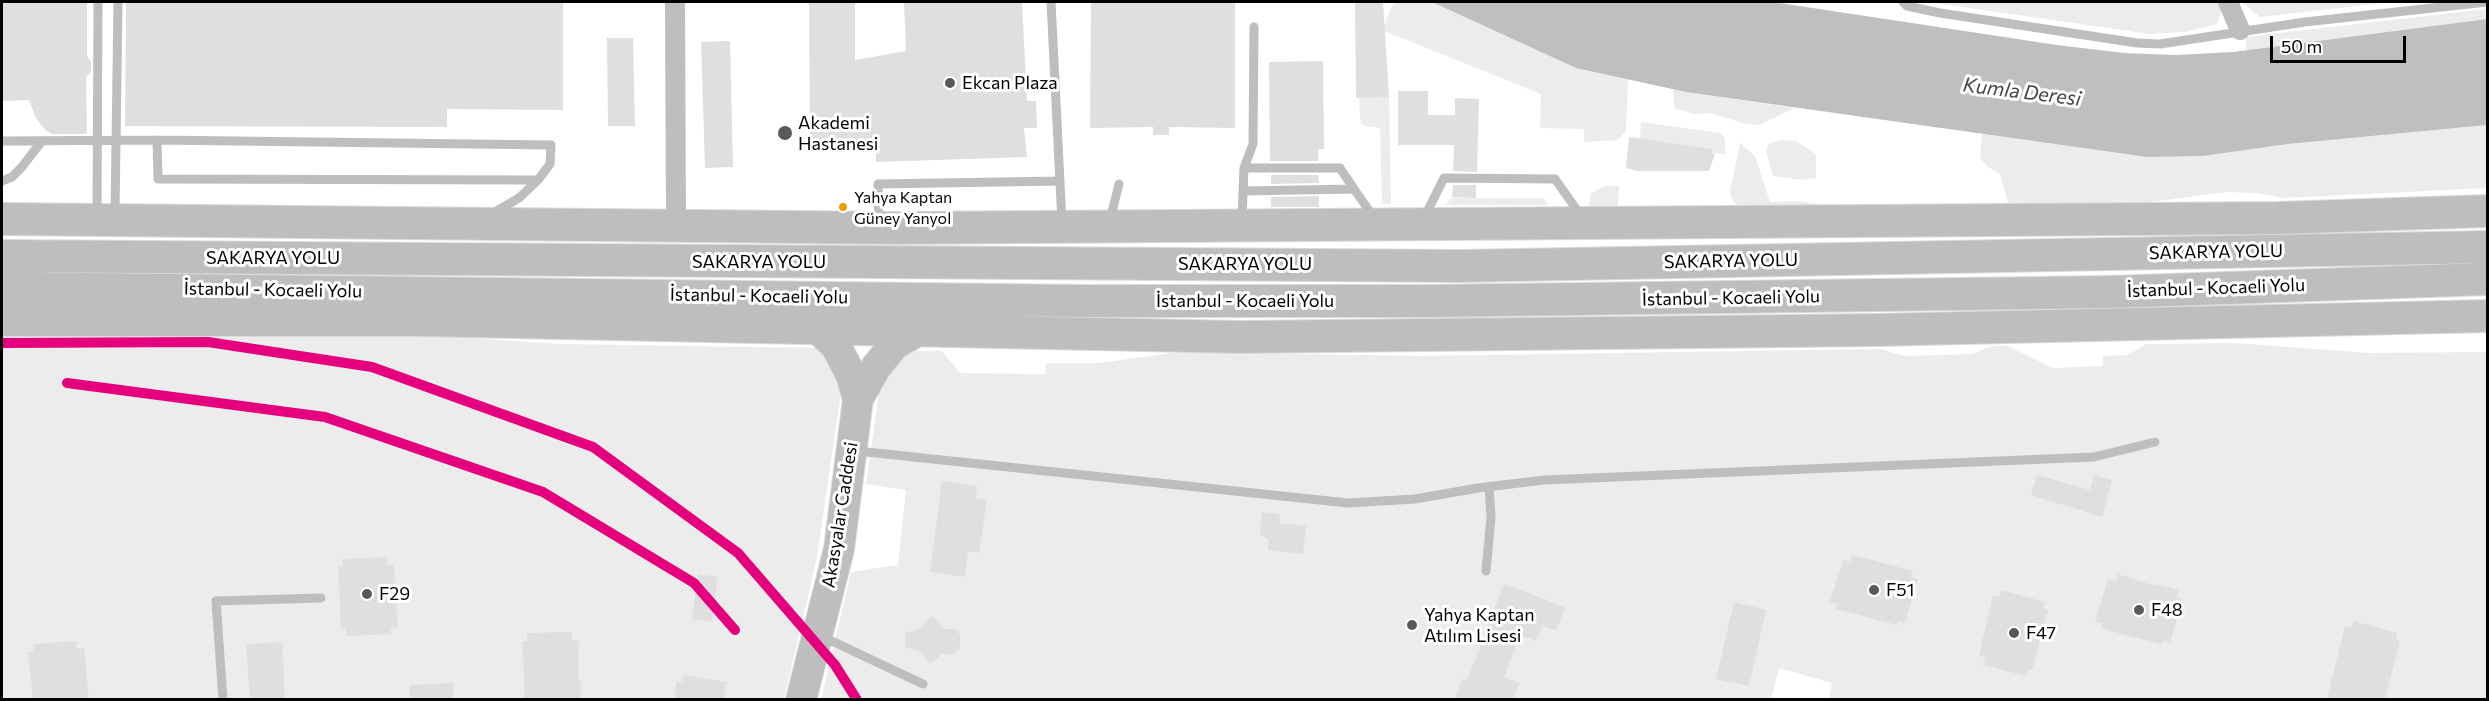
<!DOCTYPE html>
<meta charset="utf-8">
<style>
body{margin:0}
#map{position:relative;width:2489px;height:701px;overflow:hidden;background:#fff;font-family:Commissioner,sans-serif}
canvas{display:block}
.frame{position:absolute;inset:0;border:3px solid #000;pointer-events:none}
.scale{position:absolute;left:2270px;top:36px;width:136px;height:27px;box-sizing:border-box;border:3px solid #000;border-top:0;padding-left:8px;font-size:18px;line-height:21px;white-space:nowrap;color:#000;-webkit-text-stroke:4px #fff;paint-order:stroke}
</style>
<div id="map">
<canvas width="2489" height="701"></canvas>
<div class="frame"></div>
<div class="scale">50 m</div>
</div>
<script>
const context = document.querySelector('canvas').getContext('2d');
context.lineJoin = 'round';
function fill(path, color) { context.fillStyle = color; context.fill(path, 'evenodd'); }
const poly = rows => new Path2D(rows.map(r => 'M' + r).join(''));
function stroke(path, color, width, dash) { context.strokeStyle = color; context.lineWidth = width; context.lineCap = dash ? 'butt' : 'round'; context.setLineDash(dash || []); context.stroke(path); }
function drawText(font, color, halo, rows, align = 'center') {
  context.font = font + ' Commissioner,sans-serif'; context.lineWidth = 6; context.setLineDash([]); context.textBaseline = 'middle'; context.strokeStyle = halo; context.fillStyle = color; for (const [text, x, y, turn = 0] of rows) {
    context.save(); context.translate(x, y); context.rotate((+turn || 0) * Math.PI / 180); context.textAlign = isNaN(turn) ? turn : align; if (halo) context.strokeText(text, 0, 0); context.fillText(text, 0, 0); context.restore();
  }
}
fill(poly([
 [1394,2,1432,2,1576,68,1628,79,1626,131,1618,140,1584,142,1584,129,1540,128,1541,94,1382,30],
 [1927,2,2220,2,2221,13,2217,24,2185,32,2150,34],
 [2242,2,2392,2,2260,17],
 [2487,9,2487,19,2247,50,2245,37],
 [1673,89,1686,92,1795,108,1759,125,1742,123,1711,113,1694,114,1674,108],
 [1375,94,1389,94,1391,204,1382,204,1380,128,1365,126,1361,123,1360,117,1359,98,1375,97],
 [1641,122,1720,133,1725,138,1725,154,1712,153,1712,149,1640,139],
 [2487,125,2487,188,2284,198,2257,193,2227,192,2143,203,2010,211,2000,174,1988,167,1980,158,1982,134,2147,157,2203,156,2288,144],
 [1780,140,1796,141,1816,154,1816,178,1802,180,1773,176,1766,151,1769,144],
 [1740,143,1755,156,1770,202,1799,201,1829,206,1737,205,1732,200,1730,191],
 [1605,186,1619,186,1618,206,1589,207,1591,193],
 [1451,198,1544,198,1548,205,1446,205],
 [2,333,413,334,560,344,821,348,839,377,840,399,817,558,784,699,2,699],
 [2235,343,2369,353,2487,352,2487,699,1829,700,1832,683,1779,668,1771,700,821,700,851,572,898,565,906,490,866,484,880,385,894,358,913,351,942,351,960,373,1034,374,1045,374,1046,363,1100,363,1178,352,1419,356,1880,349,1905,356,1972,354,1992,346,2008,346,2053,368,2103,366,2103,356,2128,355,2146,344]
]), '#ececec');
fill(poly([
 [1432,2,1773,2,2057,45,2124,53,2175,55,2233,52,2487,19,2487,125,2288,144,2203,156,2147,157,1686,92,1576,68]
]), '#bfbfbf');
fill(poly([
 [2,2,87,2,87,56,91,62,91,72,86,77,87,134,52,134,45,130,36,118,29,100,2,101],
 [126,2,563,2,563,110,447,109,447,127,125,126],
 [809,2,855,2,855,60,906,51,904,2,1022,2,1027,101,1036,101,1037,128,1024,128,1027,157,876,162,876,146,810,146],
 [1091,2,1235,2,1235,128,1169,127,1169,135,1153,135,1153,127,1090,128],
 [1355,2,1383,2,1389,97,1356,98],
 [607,38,633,38,635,126,608,126],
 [730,41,733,167,705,168,701,42],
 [1323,61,1324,149,1318,149,1318,161,1270,161,1269,62],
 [1398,91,1428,91,1428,115,1455,115,1455,98,1479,99,1477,172,1453,171,1454,145,1398,145],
 [1629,137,1712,149,1712,153,1715,154,1709,171,1638,171,1626,168],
 [1271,175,1318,175,1319,183,1271,184],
 [1453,185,1476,185,1476,198,1452,197],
 [1319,196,1319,207,1271,207,1271,197],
 [2037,475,2090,490,2094,475,2112,480,2102,517,2031,495],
 [942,481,977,486,976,498,987,500,979,553,968,551,965,577,930,572],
 [1262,512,1280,514,1279,523,1306,526,1303,554,1268,550,1269,540,1260,534],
 [1852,555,1913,571,1911,577,1918,579,1905,623,1898,621,1897,625,1859,615,1836,609,1837,604,1830,602,1843,560,1850,562],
 [387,557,387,565,394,565,398,627,391,628,391,634,346,636,346,629,341,629,338,566,343,566,343,559],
 [698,574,718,577,712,622,692,619],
 [2118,574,2155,586,2156,584,2179,590,2176,597,2183,599,2170,642,2164,640,2162,644,2125,635,2101,628,2103,623,2095,622,2108,579,2116,581],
 [1504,584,1565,607,1556,631,1542,626,1536,641,1520,635,1504,677,1520,683,1513,699,1455,699,1462,679,1467,681],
 [2001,590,2045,602,2043,608,2048,610,2032,670,2028,669,2026,676,1983,665,1986,657,1979,656,1993,595,2000,596],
 [1734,602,1766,610,1749,686,1716,679],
 [932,616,945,629,956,629,960,635,960,649,952,655,942,654,930,664,921,652,905,647,905,633,919,629],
 [2354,621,2397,633,2396,639,2400,641,2385,699,2327,699,2345,626,2352,628],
 [572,632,572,640,579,640,578,679,581,679,581,699,525,699,522,641,527,641,527,633],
 [77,641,77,649,84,648,89,699,33,699,28,652,33,652,33,644],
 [282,642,285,699,250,699,246,644],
 [683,675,726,682,724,699,674,699,677,681,682,682],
 [453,683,454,699,410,699,409,685]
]), '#dfdfdf');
const primary = poly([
 [858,399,876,367,895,344,920,330],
 [801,700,839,549,858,399,851,375,836,346,817,328]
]);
const trunk = poly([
 [2,219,897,228,2278,218,2488,211],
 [2,256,1462,266,2488,247],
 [2,288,1082,301,1426,301,2110,292,2488,279],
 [2,320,416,320,1240,337,1877,330,2488,316]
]);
stroke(primary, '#dbdbdb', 32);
stroke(trunk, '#dbdbdb', 34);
stroke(poly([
 [1051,2,1062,223],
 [1903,2,1907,6,1940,13,2137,43,2160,44,2305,22,2487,2],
 [2,141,157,140,551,145,550,164,538,180,158,179,157,140],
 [1244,168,1340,168,1354,189],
 [2,181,12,177,21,168,42,141],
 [1243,191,1354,189,1375,219],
 [495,212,519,198,538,180],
 [97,215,98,2],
 [115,215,118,2],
 [1424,218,1444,178,1555,179,1582,217],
 [1242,219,1244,168,1253,144,1254,27],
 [1110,220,1119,184],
 [879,224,878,184,1060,181],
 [857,451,1348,503,1415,499,1478,488,1544,480,2094,457,2155,442],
 [1486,571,1491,517,1489,487],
 [821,639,834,642,923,684],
 [223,700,216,601,321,598]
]), '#bebebe', 9);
stroke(poly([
 [675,2,676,226],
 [2228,2,2240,30]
]), '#bebebe', 20);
stroke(primary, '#bebebe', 30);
stroke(trunk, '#bebebe', 32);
stroke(poly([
 [2,343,208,342,372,367,593,447,738,553,835,665,857,700],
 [67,383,325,417,543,492,694,583,735,630]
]), '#e5007d', 10);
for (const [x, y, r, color] of [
 [950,83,6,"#595959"],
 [785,133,8,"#595959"],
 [843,207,5,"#eb9e00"],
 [1874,590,6,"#595959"],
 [367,594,6,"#595959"],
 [2139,610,6,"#595959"],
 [1412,625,6,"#595959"],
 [2014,633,6,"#595959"]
]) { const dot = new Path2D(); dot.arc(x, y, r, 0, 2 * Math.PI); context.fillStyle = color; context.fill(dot); stroke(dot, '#fff', 2); }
drawText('16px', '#000', '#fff', [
 ["Yahya Kaptan",854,198],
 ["Güney Yanyol",854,219]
], 'left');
drawText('18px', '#000', '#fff', [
 ["Ekcan Plaza",962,83],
 ["Akademi",798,123],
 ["Hastanesi",798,144],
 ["F51",1886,590],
 ["F29",379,594],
 ["F48",2151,610],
 ["Yahya Kaptan",1424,615],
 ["Atılım Lisesi",1424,636],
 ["F47",2026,633]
], 'left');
drawText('18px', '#000', '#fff', [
 ["SAKARYA YOLU",2216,252,-1],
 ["SAKARYA YOLU",273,258],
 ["SAKARYA YOLU",1731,261,-1],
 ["SAKARYA YOLU",759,262],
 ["SAKARYA YOLU",1245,264],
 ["İstanbul - Kocaeli Yolu",2216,288,-2],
 ["İstanbul - Kocaeli Yolu",273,290,1],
 ["İstanbul - Kocaeli Yolu",759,296,1],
 ["İstanbul - Kocaeli Yolu",1731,298,-1],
 ["İstanbul - Kocaeli Yolu",1245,301],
 ["Akasyalar Caddesi",840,515,-81]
]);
drawText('italic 20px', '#444', '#fff', [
 ["Kumla Deresi",2022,92,7]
]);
</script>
